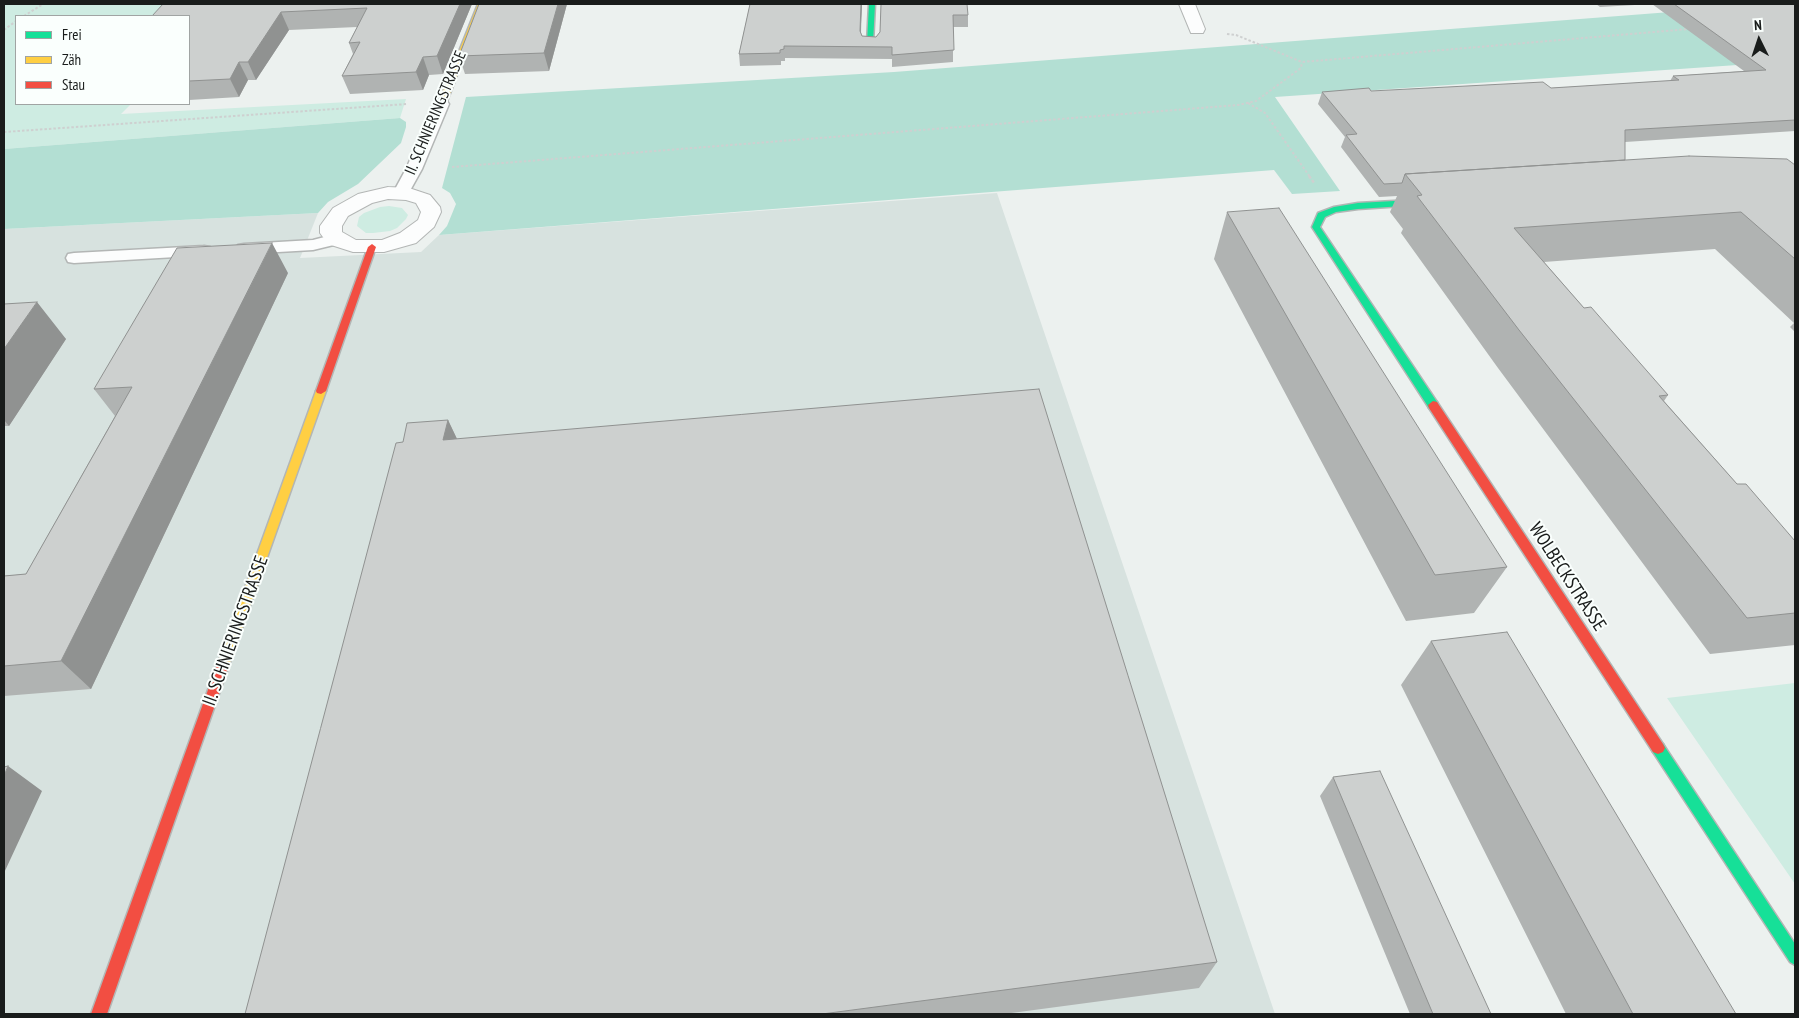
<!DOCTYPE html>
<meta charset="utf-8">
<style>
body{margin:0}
#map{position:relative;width:1799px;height:1018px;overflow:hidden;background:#ecf1ef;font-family:"PT Sans Narrow",sans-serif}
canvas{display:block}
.frame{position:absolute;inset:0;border:5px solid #191c1b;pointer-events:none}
.legend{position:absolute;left:15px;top:15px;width:175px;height:90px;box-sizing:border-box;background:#fafffd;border:1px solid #a0a4a3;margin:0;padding:6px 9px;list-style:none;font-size:15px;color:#191c1b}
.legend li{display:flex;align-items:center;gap:10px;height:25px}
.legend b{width:25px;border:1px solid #a0a4a3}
.north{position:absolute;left:1734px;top:15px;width:50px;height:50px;-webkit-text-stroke:4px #fafffd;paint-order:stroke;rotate:356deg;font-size:14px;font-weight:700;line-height:20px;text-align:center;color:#191c1b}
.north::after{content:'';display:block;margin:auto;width:18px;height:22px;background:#191c1b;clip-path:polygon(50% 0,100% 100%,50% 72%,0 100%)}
</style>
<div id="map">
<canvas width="1799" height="1018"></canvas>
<div class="frame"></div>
<ul class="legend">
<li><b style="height:6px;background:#16e098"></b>Frei</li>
<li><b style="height:6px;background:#ffcf43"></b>Zäh</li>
<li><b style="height:6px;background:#f24e42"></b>Stau</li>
</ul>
<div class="north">N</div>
</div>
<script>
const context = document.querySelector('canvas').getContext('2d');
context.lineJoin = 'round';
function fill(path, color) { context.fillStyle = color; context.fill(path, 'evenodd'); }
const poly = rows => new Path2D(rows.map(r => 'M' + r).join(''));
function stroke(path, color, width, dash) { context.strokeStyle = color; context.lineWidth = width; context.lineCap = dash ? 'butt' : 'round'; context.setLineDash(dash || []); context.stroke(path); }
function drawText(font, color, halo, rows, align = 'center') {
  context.font = font + ' "PT Sans Narrow",sans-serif'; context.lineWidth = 4; context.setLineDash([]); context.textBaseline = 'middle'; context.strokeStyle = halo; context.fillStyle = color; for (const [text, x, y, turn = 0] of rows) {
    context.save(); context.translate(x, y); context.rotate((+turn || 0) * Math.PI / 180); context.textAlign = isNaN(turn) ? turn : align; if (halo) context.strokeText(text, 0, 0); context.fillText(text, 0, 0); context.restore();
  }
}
fill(poly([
 [997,193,1275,1014,4,1014,4,229,318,213,300,258,421,252,439,235]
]), '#d7e2df');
fill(poly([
 [4,4,240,4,189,16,16,16,16,104,131,104,121,114,406,99,400,118,4,149],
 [389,206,402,208,408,215,406,219,397,228,390,231,373,233,366,233,357,226,359,217,364,213,380,207],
 [1795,683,1795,884,1667,698]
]), '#ceece2');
fill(poly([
 [1774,4,1795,61,1275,97,1340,191,1292,194,1274,170,439,235,447,226,456,204,450,193,442,188,466,97,894,72],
 [400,118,406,122,406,127,401,143,358,184,328,202,318,213,4,229,4,149]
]), '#b3dfd3');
const lane = poly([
 [442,100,447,101,449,104,422,169,407,196,395,196,393,193,406,169,435,104,437,101,442,100],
 [336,234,342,235,344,239,342,243,313,250,244,254,238,253,236,249,238,245,244,244,313,240,336,234],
 [204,246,210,247,212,251,210,255,74,263,68,262,66,258,68,254,74,253,204,246]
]);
const street = poly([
 [1179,4,1195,4,1205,29,1203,33,1191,33,1179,4],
 [388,187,409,188,430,195,440,207,441,212,434,227,416,243,384,252,353,252,328,244,320,233,320,226,333,208,358,194,388,187],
 [388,199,406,200,416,203,421,212,418,220,400,233,382,240,356,240,342,232,342,226,348,216,372,203,388,199]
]);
const fast = poly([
 [869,4,875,4,873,43,870,45,867,43,869,4],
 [1430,199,1433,200,1433,204,1358,209,1336,212,1325,217,1320,227,1437,402,1438,405,1433,409,1429,408,1312,227,1318,213,1334,207,1358,203,1430,199],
 [1658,742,1663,744,1795,944,1795,965,1790,962,1653,752,1651,748,1653,744,1658,742]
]);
const slow = poly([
 [478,4,484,4,446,104,439,106,438,104,478,4],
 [321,388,326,391,229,665,227,669,223,670,219,669,217,665,316,391,321,388]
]);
const jam = poly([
 [372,244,376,247,326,391,321,394,317,393,316,391,368,247,372,244],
 [1433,401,1437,402,1663,744,1665,748,1663,752,1658,754,1653,752,1429,408,1428,405,1433,401],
 [223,660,227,661,229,665,107,1014,91,1014,217,665,219,661,223,660]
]);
stroke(lane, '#b3b6b5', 3);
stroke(street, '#b3b6b5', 2);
stroke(fast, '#b3b6b5', 3);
stroke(slow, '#b3b6b5', 3);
stroke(jam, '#b3b6b5', 3);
stroke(poly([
 [24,16,43,4],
 [4,30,16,21],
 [1227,34,1236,35,1302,62,1689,29],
 [1248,103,1265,113,1310,177],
 [4,132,407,104],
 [452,167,1238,105,1256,101,1301,68,1302,62]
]), '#ced0d0', 2, [2.5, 2]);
stroke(poly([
 [1309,176,1315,184]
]), '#ced0d0', 2.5, [3, 2]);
fill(lane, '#fcfdfd');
fill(street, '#fcfdfd');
fill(fast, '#16e098');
fill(slow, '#ffcf43');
fill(jam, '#f24e42');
fill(poly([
 [163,4,472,4,443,74,429,75,423,90,350,94,342,76,353,54,349,43,357,27,289,30,256,80,248,80,239,97,189,100,189,16],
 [479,4,567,4,549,71,465,74,459,56],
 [750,4,862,4,861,33,862,36,876,37,880,32,881,4,968,15,968,27,953,27,953,62,892,67,892,59,785,58,785,61,781,61,781,65,740,66,739,54],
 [1596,4,1795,4,1795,131,1625,142,1625,160,1795,165,1795,332,1790,327,1794,323,1715,249,1544,262,1584,308,1668,395,1664,401,1737,484,1795,541,1795,645,1710,654,1498,368,1401,233,1403,229,1390,212,1397,196,1379,197,1341,147,1345,137,1318,104,1322,92,1551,88,1670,81,1673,76,1744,71,1652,4,1600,7],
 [1227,212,1507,567,1474,613,1406,621,1214,259],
 [288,273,91,689,4,696,4,576,26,574,115,416,94,389],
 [4,304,66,339,9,426,4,426],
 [448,420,457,439,1217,962,1199,988,1004,1014,245,1014,403,442],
 [1431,641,1736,1014,1566,1014,1401,685],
 [1333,777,1491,1014,1410,1014,1320,796]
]), '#b0b3b2');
fill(poly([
 [460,4,472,4,443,74,437,56],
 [558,4,567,4,549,71,544,53],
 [861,4,862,4,860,43,860,31],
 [281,12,289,30,256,80,248,62],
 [423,57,429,75,423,90,416,72],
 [239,62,248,80,239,97,230,79],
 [272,243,288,273,91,689,61,661],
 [37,302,66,339,9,426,4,420,4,349],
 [448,420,466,458,443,440],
 [8,766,42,791,4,873,4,776]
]), '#909291');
const building = poly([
 [163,4,460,4,437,56,423,57,416,72,342,76,360,42,349,43,367,8,281,12,248,62,239,62,230,79,189,81,189,16,152,16,163,4],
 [479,4,558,4,544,53,459,56,479,4],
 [750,4,861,4,860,31,862,36,876,37,880,32,881,4,967,4,968,15,953,15,954,50,892,55,892,47,784,46,784,49,780,50,780,53,739,54,750,4],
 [1674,4,1795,4,1795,120,1625,130,1625,160,1405,174,1402,183,1384,184,1346,135,1357,134,1322,92,1369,88,1371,91,1543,82,1551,88,1679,80,1673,76,1766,70,1674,4],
 [1689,156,1787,159,1795,165,1795,259,1741,212,1514,228,1584,308,1591,307,1668,395,1659,396,1737,484,1746,484,1795,541,1795,613,1747,618,1519,330,1417,196,1422,195,1405,174,1689,156],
 [1279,208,1507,567,1435,575,1227,212,1279,208],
 [272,243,61,661,4,666,4,576,26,574,132,387,94,389,177,248,272,243],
 [37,302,4,349,4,304,37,302],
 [1039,389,1217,962,822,1014,245,1014,396,443,403,442,407,423,448,420,443,440,1039,389],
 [1507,632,1736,1014,1633,1014,1431,641,1507,632],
 [8,766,4,776,4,767,8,766],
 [1380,771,1491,1014,1433,1014,1333,777,1380,771]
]);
fill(building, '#cdd0cf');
stroke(building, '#909291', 1);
drawText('16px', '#191c1b', '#fafffd', [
 ["II. SCHNIERINGSTRASSE",436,113,-67]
]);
drawText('19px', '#191c1b', '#fafffd', [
 ["WOLBECKSTRASSE",1567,577,57],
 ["II. SCHNIERINGSTRASSE",236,631,-70]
]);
</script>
